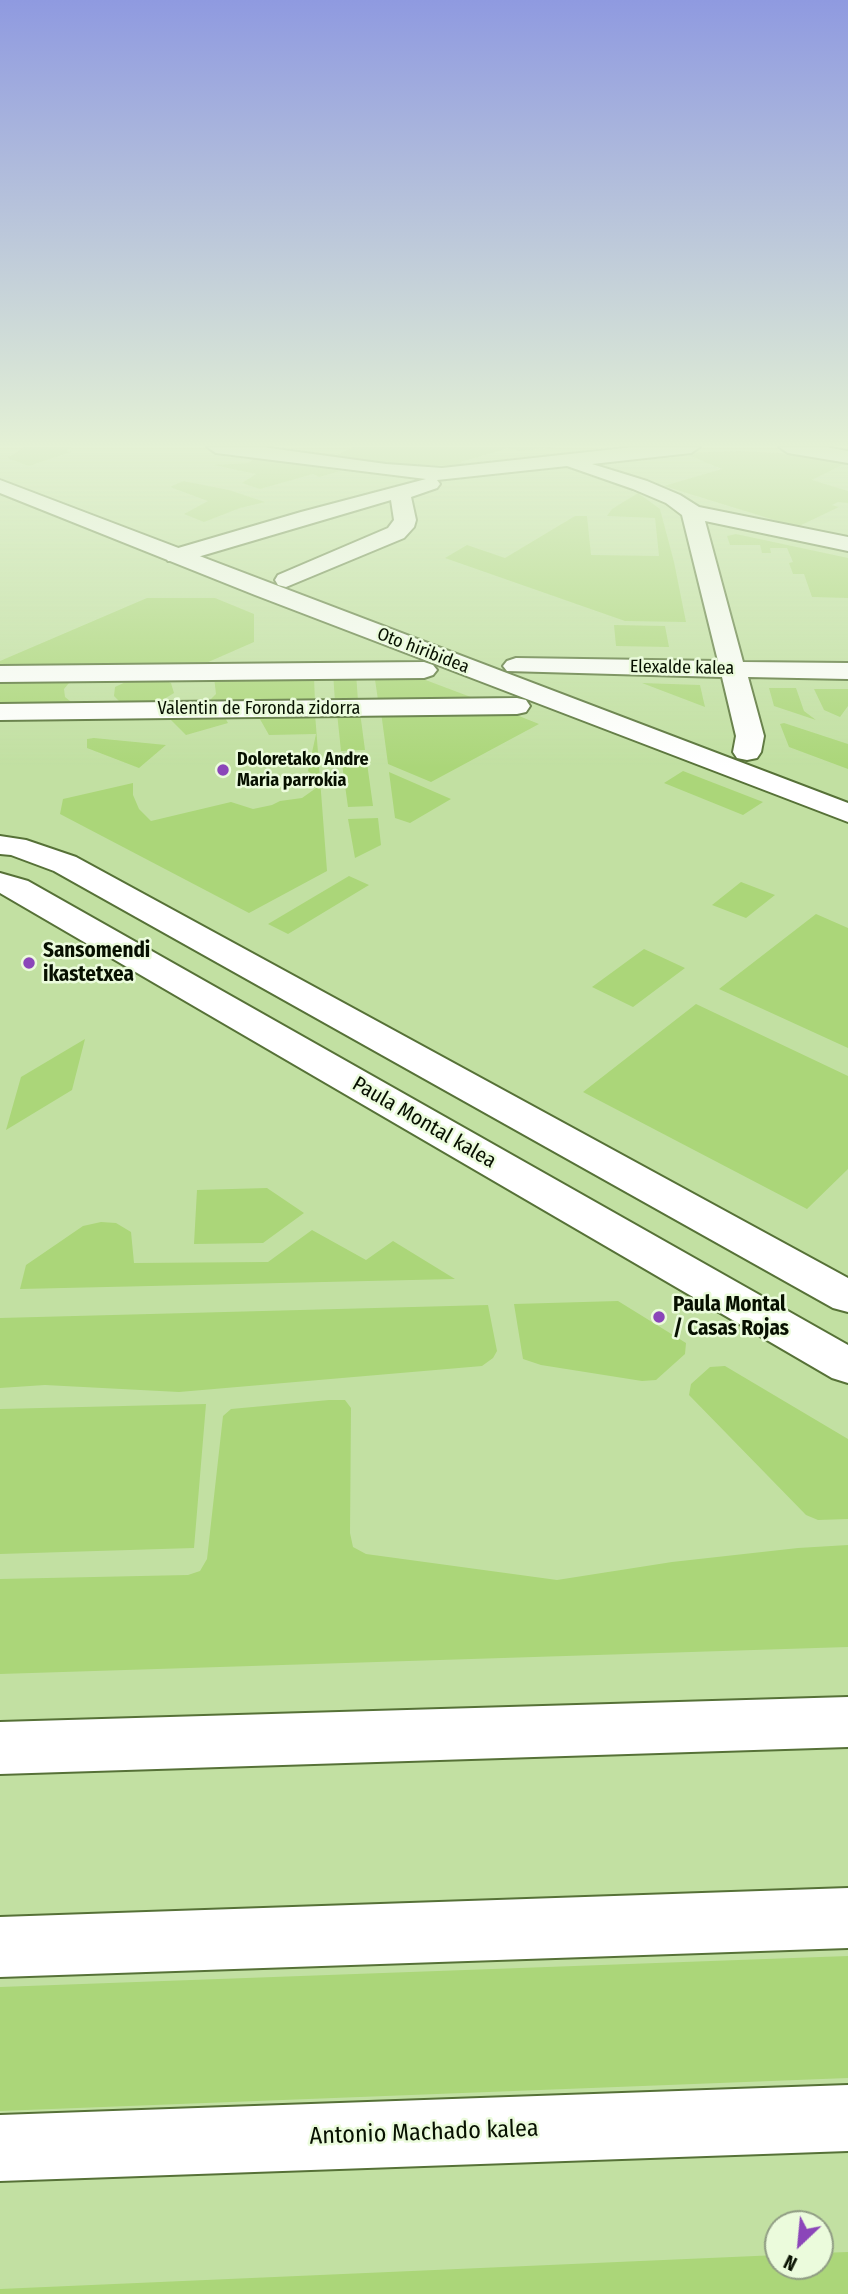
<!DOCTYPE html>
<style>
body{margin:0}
#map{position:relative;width:848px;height:2294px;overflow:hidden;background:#c2e0a2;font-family:"Fira Sans Condensed",sans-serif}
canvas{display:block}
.north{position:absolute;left:764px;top:2210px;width:70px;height:70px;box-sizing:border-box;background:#ebfbdc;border:2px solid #909d84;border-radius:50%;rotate:206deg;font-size:19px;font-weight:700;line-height:28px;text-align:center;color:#071000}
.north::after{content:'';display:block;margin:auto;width:24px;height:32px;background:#8b46b9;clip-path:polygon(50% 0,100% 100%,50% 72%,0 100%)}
</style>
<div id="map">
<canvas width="848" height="2294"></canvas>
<div class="north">N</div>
</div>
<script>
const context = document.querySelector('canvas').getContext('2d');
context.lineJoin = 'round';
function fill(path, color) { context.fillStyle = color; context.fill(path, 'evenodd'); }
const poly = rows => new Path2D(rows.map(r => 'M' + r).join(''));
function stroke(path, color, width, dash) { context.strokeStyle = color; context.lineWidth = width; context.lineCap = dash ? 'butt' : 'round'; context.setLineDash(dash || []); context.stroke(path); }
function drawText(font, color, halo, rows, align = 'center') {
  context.font = font + ' "Fira Sans Condensed",sans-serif'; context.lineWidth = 5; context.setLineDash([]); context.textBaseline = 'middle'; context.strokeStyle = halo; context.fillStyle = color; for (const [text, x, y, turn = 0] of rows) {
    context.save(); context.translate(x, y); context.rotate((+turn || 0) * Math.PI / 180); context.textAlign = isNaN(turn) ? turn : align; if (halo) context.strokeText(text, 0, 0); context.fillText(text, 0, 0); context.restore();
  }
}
fill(poly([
 [25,447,72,447,67,451,71,452,29,466,7,458],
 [354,447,556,447,519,451,512,447,461,462,466,465,453,466,391,464,335,456],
 [739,451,778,453,846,463,812,480,848,491,848,503,838,502,832,505,839,507,797,527,664,486,722,469,683,453],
 [255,458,325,468,341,471,319,477,313,474,260,489,242,483,256,474,213,465,248,463],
 [183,481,229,490,265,502,240,508,204,522,184,514,208,501,170,487],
 [638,493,660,509,674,562,686,622,625,621,445,558,467,545,505,558,575,516,587,516,591,555,659,556,655,518,607,516,612,509],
 [736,534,848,558,848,598,812,597,804,574,793,574,789,563,793,562,787,548,770,548,771,553,762,553,760,545,730,545,727,536],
 [147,598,215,598,254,614,254,642,206,663,0,666,0,661],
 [614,625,665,626,669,647,616,646],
 [333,673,356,673,358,701,335,702],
 [374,673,407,673,476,699,378,700],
 [314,676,315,703,208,702,216,694,214,677],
 [74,677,64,689,65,697,75,705,0,706,0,678],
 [132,679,164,680,171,683,174,693,161,701,150,704,119,701,114,696,115,687],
 [642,683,700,685,705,707],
 [769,688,796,688,804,711,816,720,774,706],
 [814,689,848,689,848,706,840,717,824,710],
 [504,710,539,724,431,782,388,764,381,712],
 [360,712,365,750,341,751,337,713],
 [315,713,327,871,249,913,60,814,63,799,133,783,133,795,139,809,151,821,231,802,253,809,272,805,280,801,302,798,319,786,319,780,308,771,316,734,269,735,257,714],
 [223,714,228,723,186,735,171,720,188,715],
 [784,723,848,744,848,769,789,747,780,724],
 [94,738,166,745,139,768,87,748,87,739],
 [367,763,373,806,348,807,342,764],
 [683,771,763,802,743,815,664,783],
 [389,772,451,799,410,823,395,818],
 [378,818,381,845,355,858,348,819],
 [349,876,369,885,288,934,268,924],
 [741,882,775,895,746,918,712,905],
 [816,914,848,928,848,1048,719,989],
 [644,949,685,968,633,1007,592,987],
 [696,1004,848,1076,848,1169,807,1209,583,1092],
 [85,1039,72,1090,6,1130,21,1077],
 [267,1188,304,1213,263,1243,194,1244,197,1190],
 [101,1222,116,1223,131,1232,134,1263,268,1262,312,1230,366,1260,393,1241,455,1279,20,1289,26,1265,83,1226],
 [618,1301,686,1343,685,1354,656,1380,642,1381,541,1365,523,1359,514,1304],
 [488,1305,497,1351,493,1358,482,1366,179,1392,45,1385,0,1388,0,1318],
 [725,1366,848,1439,848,1519,818,1520,806,1515,689,1395,691,1384,710,1367],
 [329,1400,345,1400,351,1408,350,1533,353,1547,366,1554,557,1580,672,1562,798,1548,848,1545,848,1647,0,1674,0,1579,188,1575,200,1571,207,1559,223,1416,231,1409],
 [206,1404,194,1548,0,1554,0,1409],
 [848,1956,848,2078,0,2111,0,1987],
 [848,2252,848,2294,0,2294,0,2289,778,2255,778,2266,820,2266,820,2253]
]), '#abd679');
const minor = poly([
 [207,447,262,447,386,464,442,468,634,447,700,447,691,453,592,464,647,481,680,495,699,507,848,537,848,551,705,521,743,662,848,663,848,679,748,677,764,736,761,752,757,758,747,760,737,758,733,752,736,736,722,677,507,671,503,666,507,661,516,658,718,661,682,515,666,503,633,489,567,466,437,480,440,484,437,488,411,497,416,520,414,527,404,538,286,587,278,585,275,580,278,575,388,528,394,520,391,500,184,561,168,561,165,556,168,551,301,512,426,479,216,453,207,447],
 [779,447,825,447,848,451,848,463,788,453,779,447],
 [424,662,433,665,437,670,433,675,424,678,0,682,0,666,424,662],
 [517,698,526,700,530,706,526,712,517,714,0,720,0,704,517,698],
 [0,836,26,840,76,857,848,1278,848,1312,833,1308,54,871,11,855,0,854,0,836],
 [0,873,28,881,848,1345,848,1383,832,1378,0,893,0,873],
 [848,1697,848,1747,0,1774,0,1722,848,1697]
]);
const major = poly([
 [0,480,848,803,848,822,255,595,0,493,0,480],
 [848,1888,848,1948,0,1977,0,1917,848,1888],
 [848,2085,848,2151,0,2181,0,2115,848,2085]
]);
stroke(minor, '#567137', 4);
stroke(major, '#567137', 4);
fill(minor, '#fff');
fill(major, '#fff');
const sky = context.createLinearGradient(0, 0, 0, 768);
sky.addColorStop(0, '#8f9ae0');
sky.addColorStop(0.58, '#e4f1d5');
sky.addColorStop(1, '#e4f1d500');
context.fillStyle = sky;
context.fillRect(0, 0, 848, 768);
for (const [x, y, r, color] of [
 [223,770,7,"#8b46b9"],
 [29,963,7,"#8b46b9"],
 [659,1317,7,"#8b46b9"]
]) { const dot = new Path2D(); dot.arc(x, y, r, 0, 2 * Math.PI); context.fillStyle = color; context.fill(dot); stroke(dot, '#ebfbdc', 2.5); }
drawText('18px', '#071000', '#ebfbdc', [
 ["Oto hiribidea",423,651,21],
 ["Elexalde kalea",682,668,1],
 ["Valentin de Foronda zidorra",259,709]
]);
drawText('bold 18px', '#071000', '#ebfbdc', [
 ["Doloretako Andre",237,760],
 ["Maria parrokia",237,781]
], 'left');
drawText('bold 21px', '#071000', '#ebfbdc', [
 ["Sansomendi",43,951],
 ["ikastetxea",43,975],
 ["Paula Montal",673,1305],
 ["/ Casas Rojas",673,1329]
], 'left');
drawText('21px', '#071000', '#ebfbdc', [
 ["Paula Montal kalea",424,1123,30]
]);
drawText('24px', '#071000', '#ebfbdc', [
 ["Antonio Machado kalea",424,2133,-2]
]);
</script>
